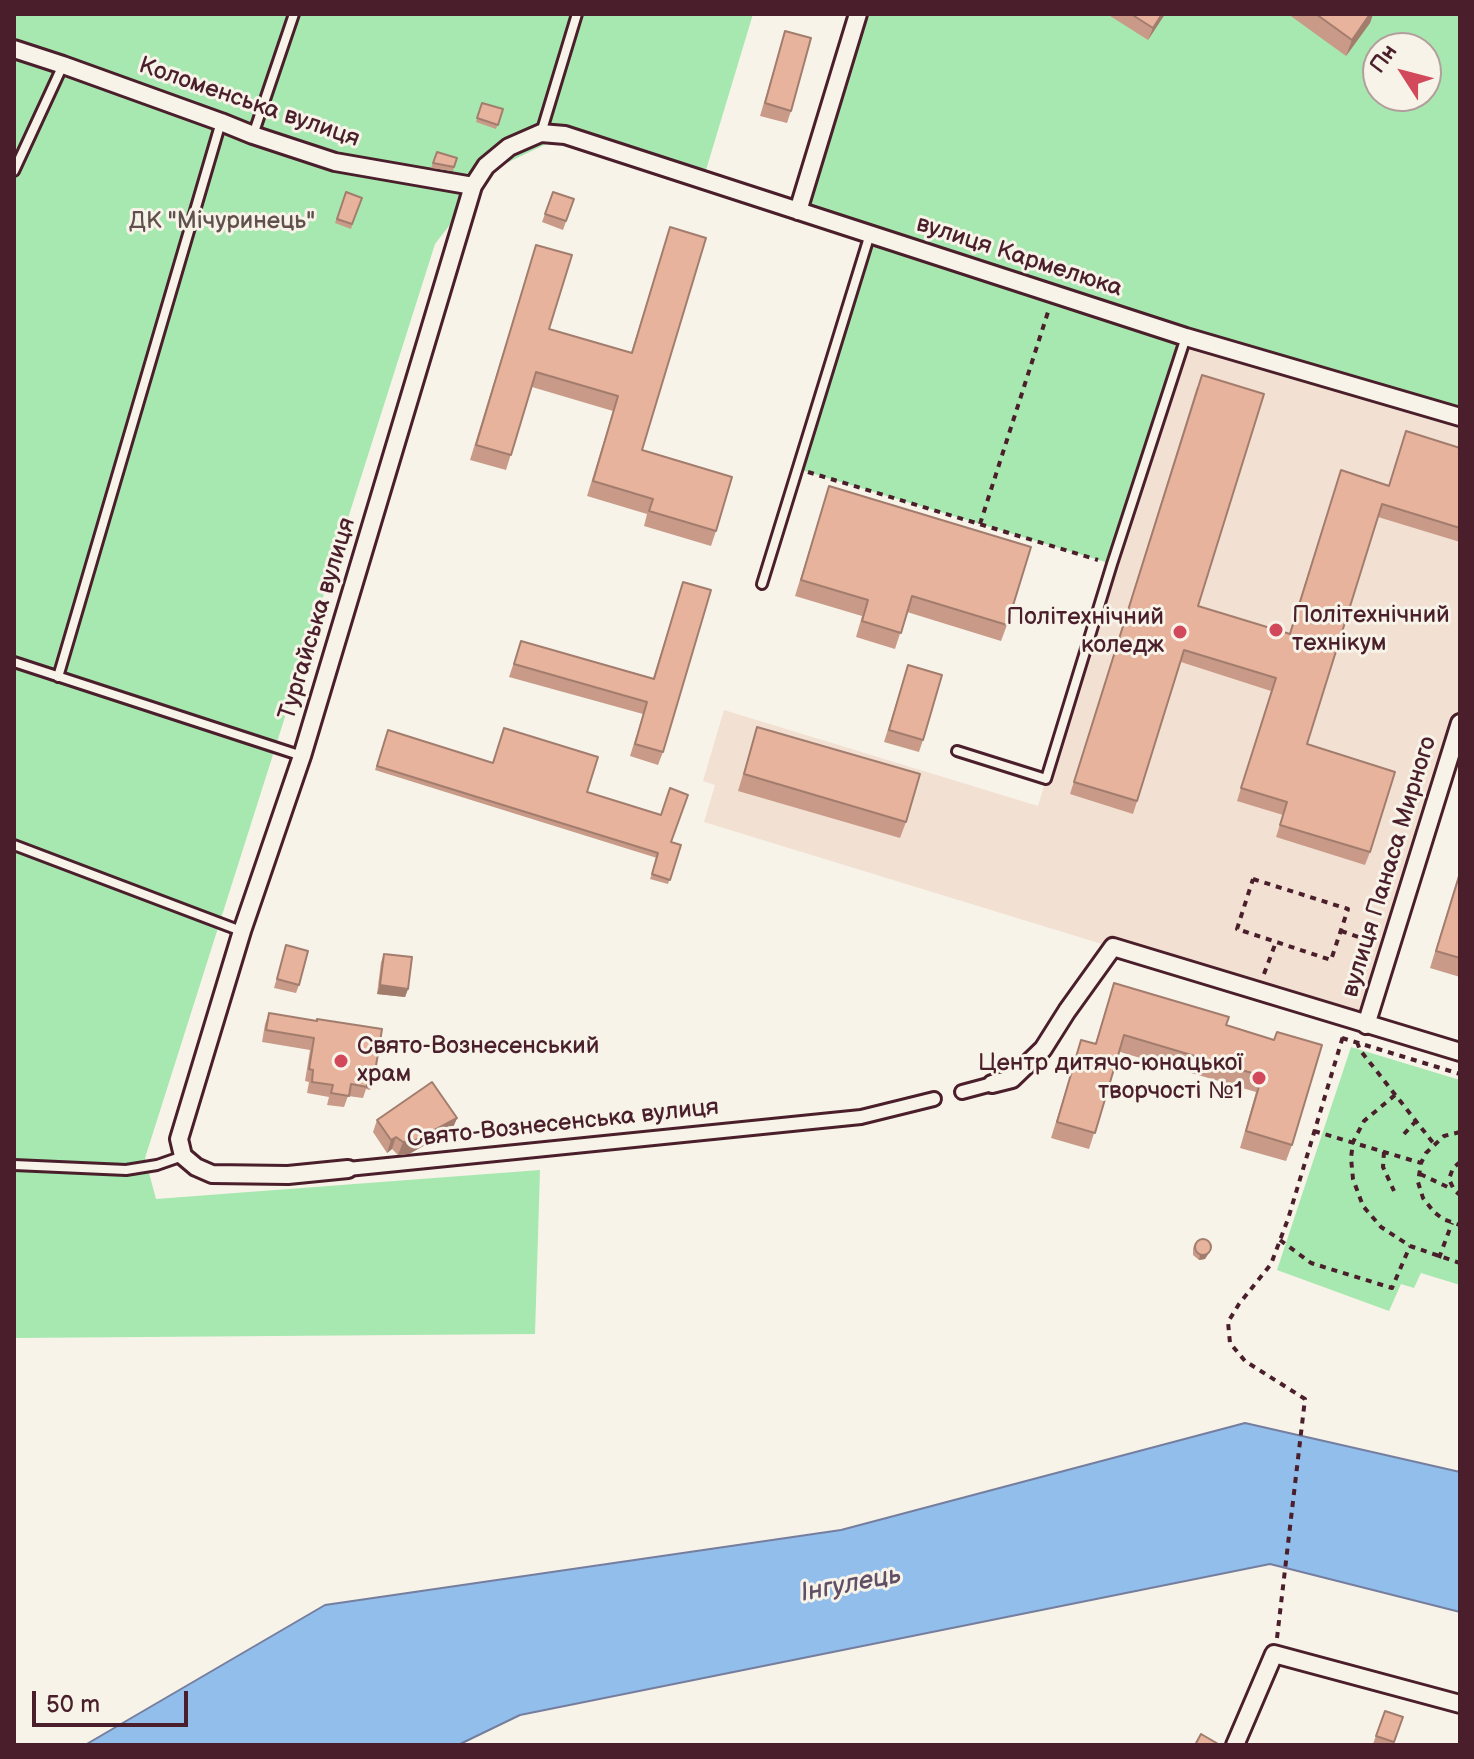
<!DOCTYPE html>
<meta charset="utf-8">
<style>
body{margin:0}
#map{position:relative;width:1474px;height:1759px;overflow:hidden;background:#f7f3e8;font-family:"Balsamiq Sans",sans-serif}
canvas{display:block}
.frame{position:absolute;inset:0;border:16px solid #4a1f2b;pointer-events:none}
.north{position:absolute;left:1362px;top:32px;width:80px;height:80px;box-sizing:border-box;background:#f7f3e8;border:2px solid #b29e9c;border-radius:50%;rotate:306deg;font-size:22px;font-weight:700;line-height:32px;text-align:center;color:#4a1f2b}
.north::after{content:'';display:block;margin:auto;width:28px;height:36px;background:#d1495b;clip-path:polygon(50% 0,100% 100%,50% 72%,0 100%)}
.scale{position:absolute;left:32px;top:1691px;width:156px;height:36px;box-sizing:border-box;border:4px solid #4a1f2b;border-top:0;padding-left:10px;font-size:24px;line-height:28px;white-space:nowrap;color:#4a1f2b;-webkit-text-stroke:6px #f7f3e8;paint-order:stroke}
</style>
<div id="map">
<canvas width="1474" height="1759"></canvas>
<div class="frame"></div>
<div class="north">Пн</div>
<div class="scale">50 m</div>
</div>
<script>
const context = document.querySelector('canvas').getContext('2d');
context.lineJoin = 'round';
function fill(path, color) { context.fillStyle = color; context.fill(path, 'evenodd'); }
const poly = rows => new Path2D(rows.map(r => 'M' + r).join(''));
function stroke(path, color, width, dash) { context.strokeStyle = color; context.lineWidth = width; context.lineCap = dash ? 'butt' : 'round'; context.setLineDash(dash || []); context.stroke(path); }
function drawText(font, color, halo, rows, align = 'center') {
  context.font = font + ' "Balsamiq Sans",sans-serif'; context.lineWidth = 6; context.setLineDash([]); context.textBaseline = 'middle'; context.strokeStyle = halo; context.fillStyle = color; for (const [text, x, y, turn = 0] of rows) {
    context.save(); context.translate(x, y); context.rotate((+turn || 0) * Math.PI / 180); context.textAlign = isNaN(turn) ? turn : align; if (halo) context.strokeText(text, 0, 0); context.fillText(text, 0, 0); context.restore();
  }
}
fill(poly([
 [1186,337,1460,417,1460,723,1366,1025,704,822,715,785,703,781,724,710,1038,806,1112,564]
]), '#f2e0d2');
fill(poly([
 [14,14,753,14,703,180,565,135,492,170,435,244,145,1158,156,1199,540,1170,535,1334,14,1338],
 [858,14,1460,14,1460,417,1186,337,1112,564,798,469,870,235,798,211],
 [1378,48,1426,48,1426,96,1378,96],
 [1351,1047,1460,1080,1460,1285,1421,1273,1414,1288,1401,1284,1389,1311,1277,1270]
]), '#a7e8b0');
const water = poly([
 [1245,1423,1460,1472,1460,1612,1270,1564,520,1715,458,1745,85,1745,325,1605,841,1530,1245,1423]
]);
fill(water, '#92beeb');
stroke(water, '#757e9e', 2);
const service = poly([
 [541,133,577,14],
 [253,135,294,14],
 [14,171,63,65],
 [762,584,870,234],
 [14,662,302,756],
 [58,677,221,122],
 [957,751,1046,779,1112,564,1186,337],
 [14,845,241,931],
 [14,1165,126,1170,157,1165,183,1156]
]);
const pedestrian = poly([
 [962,1092,992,1084],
 [348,1169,861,1117,934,1099]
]);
const minor = poly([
 [14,49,63,65,221,122,253,135,335,162,473,186],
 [798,211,858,14],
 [1366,1025,1460,723],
 [992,1084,1012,1079,1043,1049,1067,1011,1113,947,1460,1052],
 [348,1169,288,1175,212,1174,196,1167,183,1156,179,1139,242,931,302,756,473,186,486,166,509,147,541,133,565,135,1186,337,1460,417],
 [1235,1745,1274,1654,1460,1704]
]);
stroke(service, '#4a1f2b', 14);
stroke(pedestrian, '#4a1f2b', 18);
stroke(minor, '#4a1f2b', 22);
stroke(poly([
 [808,472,1098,560],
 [980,524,1048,312],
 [1253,879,1348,909,1331,960,1237,929,1253,879],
 [1341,931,1373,942],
 [1264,974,1276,942],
 [1342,1038,1460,1074],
 [1357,1042,1360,1050,1434,1144],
 [1395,1095,1364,1121,1353,1142,1351,1158,1353,1179,1363,1206,1381,1227,1410,1246,1460,1263],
 [1314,1131,1421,1163],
 [1460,1132,1444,1136,1426,1153,1421,1163,1418,1182,1423,1198,1434,1212,1443,1219,1460,1225],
 [1404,1134,1416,1121],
 [1384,1152,1383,1167,1394,1191],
 [1460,1162,1453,1168,1449,1179,1454,1190,1460,1195],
 [1420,1174,1452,1189],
 [1280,1240,1311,1263,1392,1288,1410,1246],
 [1439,1258,1452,1223],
 [1277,1638,1305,1399,1245,1361,1230,1343,1228,1322,1239,1304,1271,1264,1288,1219,1344,1033]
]), '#4a1f2b', 4, [6, 6]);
stroke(service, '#f7f3e8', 8);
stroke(pedestrian, '#f7f3e8', 12);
stroke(minor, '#f7f3e8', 16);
fill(poly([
 [1107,14,1165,14,1148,40],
 [1288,14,1373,14,1370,23,1346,56],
 [785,31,791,111,787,123,760,116],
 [482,103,503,109,496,129,476,122],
 [437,152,457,158,453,171,431,168],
 [346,192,362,198,351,229,335,223],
 [553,192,574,199,563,230,542,222],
 [670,227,642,450,716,531,711,546,644,526,647,514,587,496,613,411,532,387,506,470,470,460,536,245,549,329,631,353],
 [1197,387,1198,606,1289,634,1341,470,1389,485,1460,448,1460,542,1378,517,1307,744,1370,852,1365,865,1276,837,1283,815,1237,801,1271,691,1181,662,1133,814,1070,794],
 [829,486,1007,625,1001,641,907,612,895,649,856,637,862,616,795,596],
 [683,582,663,752,658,765,630,756,643,714,509,677,521,641,653,678],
 [908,665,923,740,919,752,884,742],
 [757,727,906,822,900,838,738,791],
 [388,730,587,792,671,842,681,845,668,884,650,879,657,858,375,770],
 [1460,870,1460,977,1430,968],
 [286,945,299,985,296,993,274,988],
 [384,954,408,989,405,997,377,994,381,962],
 [1114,983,1226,1025,1274,1040,1292,1145,1286,1161,1240,1148,1256,1092,1120,1052,1089,1149,1051,1138,1081,1040,1095,1044],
 [269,1013,316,1021,374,1078,370,1090,366,1089,363,1098,348,1096,344,1107,327,1105,329,1097,307,1093,309,1082,305,1081,310,1050,262,1042,265,1024],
 [457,1118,452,1130,409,1154,398,1155,392,1149,387,1153,373,1132,377,1120],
 [1194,1245,1209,1253,1205,1259,1199,1260,1193,1255,1193,1249],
 [1385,1711,1403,1717,1393,1745,1374,1745,1373,1744]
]), '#c89a87');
fill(poly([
 [1162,14,1165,14,1148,40,1153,28],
 [1370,14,1373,14,1370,23,1346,56,1352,40],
 [380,985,408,989,405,997,377,994],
 [457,1118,452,1130,409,1154,398,1155,403,1142],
 [396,1137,392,1149,387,1153,391,1140],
 [1211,1249,1205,1259,1199,1260,1200,1255]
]), '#a27d6e');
const building = poly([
 [1131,14,1162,14,1153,28,1131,14],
 [1316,14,1370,14,1352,40,1316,14],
 [785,31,811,38,791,111,765,103,785,31],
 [482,103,503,109,498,125,477,118,482,103],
 [437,152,457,158,454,167,433,163,437,152],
 [346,192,362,198,352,224,337,219,346,192],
 [553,192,574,199,566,221,545,214,553,192],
 [670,227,706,238,642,450,732,477,716,531,649,511,653,499,593,481,618,396,536,372,511,455,476,445,536,245,572,255,549,329,632,353,670,227],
 [1202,375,1264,394,1198,606,1290,634,1341,470,1389,486,1406,431,1460,448,1460,528,1382,504,1307,744,1395,772,1370,852,1280,825,1287,802,1241,788,1276,678,1184,650,1137,801,1074,782,1202,375],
 [829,486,1031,547,1007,625,912,596,901,633,862,621,868,600,801,580,829,486],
 [683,582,711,590,663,752,635,744,647,702,514,664,521,641,654,679,683,582],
 [908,665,942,675,923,740,889,730,908,665],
 [757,727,920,774,906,822,744,774,757,727],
 [504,728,598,757,587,792,661,815,670,788,688,795,671,842,681,845,670,880,652,874,658,853,377,766,388,730,493,763,504,728],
 [1460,873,1460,958,1436,951,1460,873],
 [286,945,308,951,299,985,277,979,286,945],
 [384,954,412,957,408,989,380,985,384,954],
 [1114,983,1229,1017,1226,1025,1274,1040,1277,1032,1322,1045,1292,1145,1246,1131,1262,1076,1124,1035,1095,1133,1057,1122,1081,1040,1096,1044,1114,983],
 [269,1013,317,1021,317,1019,382,1029,374,1078,368,1077,367,1087,351,1084,349,1096,331,1093,333,1085,312,1082,313,1070,309,1069,314,1038,266,1030,269,1013],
 [432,1082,457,1118,414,1141,403,1142,396,1137,391,1140,377,1120,432,1082],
 '1195 1247a8 8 0 1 1 16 0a8 8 0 1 1-16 0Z',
 [1385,1711,1403,1717,1394,1742,1376,1736,1385,1711],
 [1201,1734,1220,1745,1195,1745,1201,1734]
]);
fill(building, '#e8b39d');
stroke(building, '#a27d6e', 2);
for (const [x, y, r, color] of [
 [1276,630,8,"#d1495b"],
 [1180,632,8,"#d1495b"],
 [341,1061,8,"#d1495b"],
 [1259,1078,8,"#d1495b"]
]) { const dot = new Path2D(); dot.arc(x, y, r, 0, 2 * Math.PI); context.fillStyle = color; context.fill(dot); stroke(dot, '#f7f3e8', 3); }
drawText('24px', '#4a1f2b', '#f7f3e8', [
 ["Коломенська вулиця",249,103,19],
 ["вулиця Кармелюка",1019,257,18],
 ["Тургайська вулиця",318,619,-73],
 ["вулиця Панаса Мирного",1390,867,-73],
 ["Свято-Вознесенська вулиця",563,1124,-6]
]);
drawText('24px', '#61514c', '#f7f3e8', [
 ["ДК \"Мічуринець\"",222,222]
]);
drawText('24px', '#4a1f2b', '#f7f3e8', [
 ["Політехнічний",1292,616],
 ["технікум",1292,644],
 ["Політехнічний",1164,618,"right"],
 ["коледж",1164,646,"right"],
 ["Свято-Вознесенський",357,1047],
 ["храм",357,1075],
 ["Центр дитячо-юнацької",1243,1064,"right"],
 ["творчості №1",1243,1092,"right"]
], 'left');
drawText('italic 26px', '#604f65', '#f7f3e8', [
 ["Інгулець",851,1585,-11]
]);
</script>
